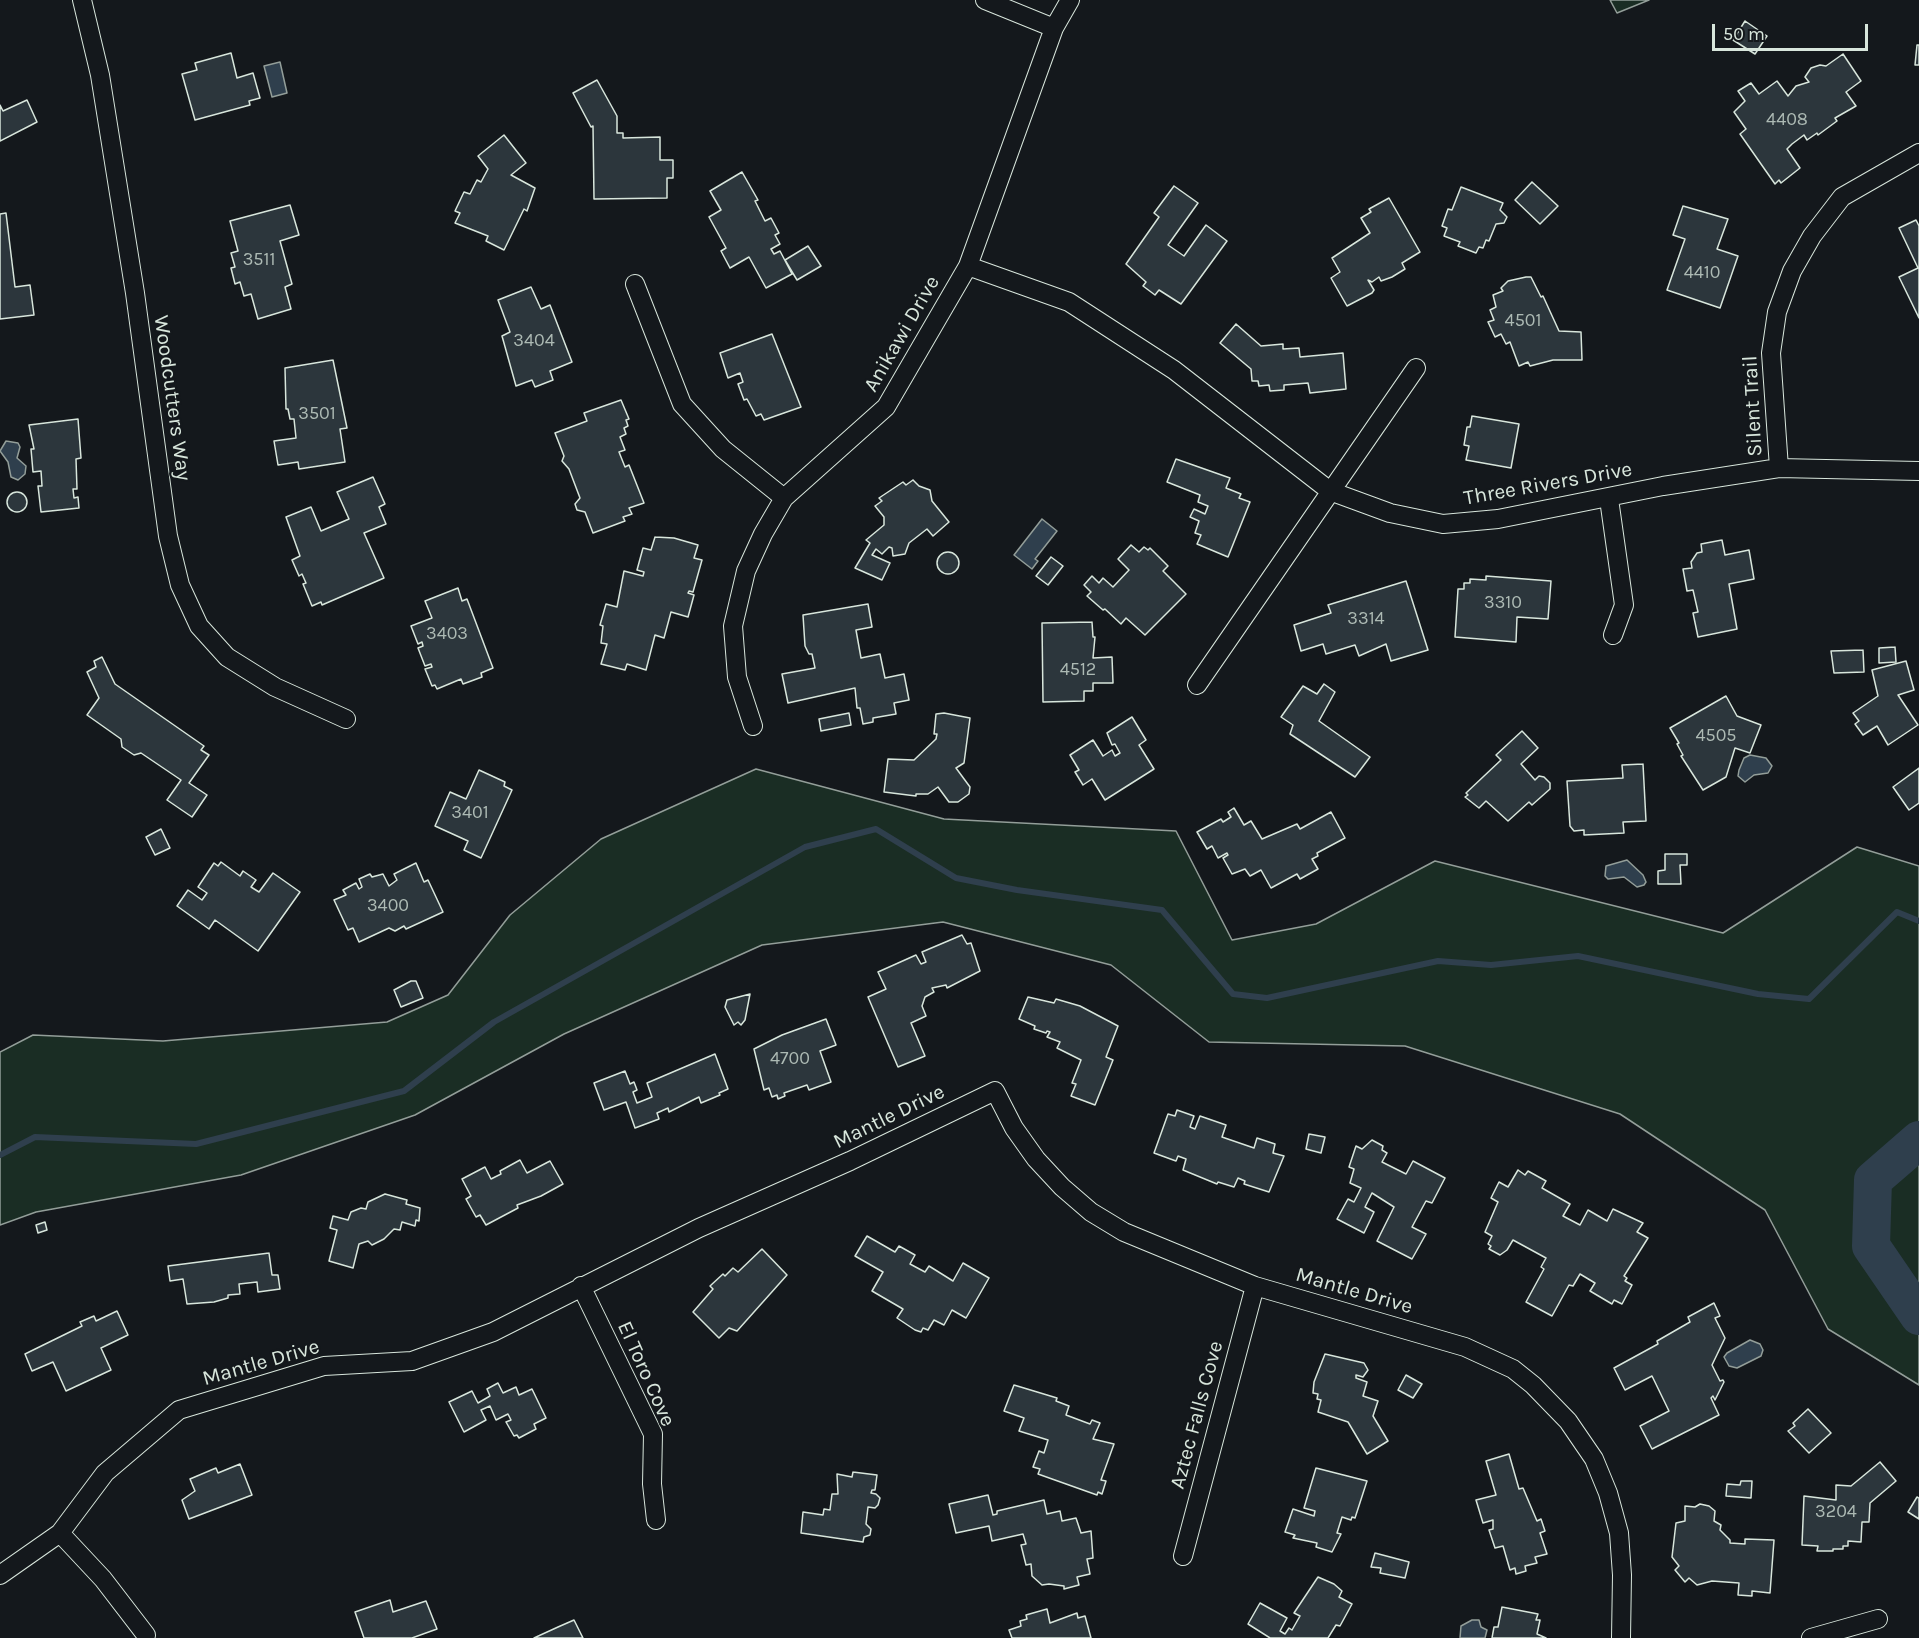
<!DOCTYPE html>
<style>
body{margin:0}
#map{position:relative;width:1919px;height:1638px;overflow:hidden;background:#14181c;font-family:Karla,sans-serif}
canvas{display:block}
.scale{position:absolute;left:1712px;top:24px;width:156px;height:27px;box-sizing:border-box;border:3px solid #d8e6dc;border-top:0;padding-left:8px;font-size:18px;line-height:21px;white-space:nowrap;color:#d8e6dc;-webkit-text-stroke:4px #14181c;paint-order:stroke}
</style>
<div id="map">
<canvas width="1919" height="1638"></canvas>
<div class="scale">50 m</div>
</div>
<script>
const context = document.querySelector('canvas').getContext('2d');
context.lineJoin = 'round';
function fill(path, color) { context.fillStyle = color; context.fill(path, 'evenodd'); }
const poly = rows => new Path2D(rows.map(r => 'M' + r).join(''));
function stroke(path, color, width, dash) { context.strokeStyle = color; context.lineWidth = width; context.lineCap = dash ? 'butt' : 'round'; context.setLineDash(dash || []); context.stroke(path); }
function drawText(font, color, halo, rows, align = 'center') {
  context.font = font + ' Karla,sans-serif'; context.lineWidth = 4.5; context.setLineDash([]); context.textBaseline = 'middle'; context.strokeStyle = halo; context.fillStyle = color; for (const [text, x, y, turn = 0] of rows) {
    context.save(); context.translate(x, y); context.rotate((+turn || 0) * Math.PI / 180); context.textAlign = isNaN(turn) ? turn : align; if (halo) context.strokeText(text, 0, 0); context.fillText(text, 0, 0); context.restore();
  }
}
const green = poly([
 [1610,0,1649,0,1617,13,1610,0],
 [756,769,944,819,1176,831,1232,940,1316,924,1435,861,1723,933,1857,847,1919,866,1919,1385,1828,1329,1765,1210,1620,1114,1405,1046,1209,1042,1111,965,943,922,762,945,564,1034,415,1115,241,1175,36,1212,0,1225,0,1052,33,1035,163,1041,387,1022,448,995,510,915,601,839,756,769]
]);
fill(green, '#1a2d24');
stroke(green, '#939e99', 1.5);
const water = poly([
 [280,62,287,93,272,97,264,66,280,62],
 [6,441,18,443,20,447,17,458,26,466,25,474,18,480,11,477,8,462,0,451,6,441],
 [1042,519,1057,531,1035,559,1038,561,1032,569,1014,555,1042,519],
 [1750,755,1766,758,1772,766,1768,773,1754,775,1745,782,1738,776,1739,770,1744,758,1750,755],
 [1627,860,1643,875,1646,882,1644,885,1637,887,1624,877,1608,879,1605,876,1606,866,1627,860],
 [1750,1340,1760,1344,1763,1350,1761,1356,1737,1368,1729,1366,1724,1357,1727,1353,1750,1340],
 [1472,1620,1479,1620,1481,1627,1487,1630,1485,1638,1460,1638,1461,1626,1472,1620]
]);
fill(water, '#2f3f4d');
stroke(water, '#939e99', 1.5);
stroke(poly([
 [0,1155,35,1137,196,1144,404,1091,494,1022,805,847,876,829,956,878,1017,890,1162,910,1233,994,1267,998,1438,961,1491,965,1578,956,1758,994,1809,999,1897,912,1919,921]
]), '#2f3f4d', 6);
stroke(poly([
 [1919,1140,1873,1180,1871,1246,1919,1316]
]), '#2f3f4d', 38);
const building = poly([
 [1745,21,1767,36,1755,54,1733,40,1745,21],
 [1917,45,1919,45,1919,65,1915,65,1917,45],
 [231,53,237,78,253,73,260,98,249,101,250,105,195,120,182,74,197,70,195,63,231,53],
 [1843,54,1861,81,1846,92,1856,106,1835,118,1837,121,1818,135,1817,133,1807,140,1804,135,1792,144,1787,149,1800,168,1781,183,1779,180,1775,184,1740,134,1746,129,1734,112,1745,101,1738,91,1751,83,1759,94,1777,81,1788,96,1796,86,1809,82,1805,77,1811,68,1820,65,1826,66,1843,54],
 [597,80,617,116,617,133,623,133,623,138,660,137,660,160,673,160,673,178,667,178,667,198,594,199,593,126,591,127,573,93,597,80],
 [27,100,37,122,0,141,0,105,3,111,27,100],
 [504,135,526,163,511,175,535,188,527,211,524,209,504,250,486,241,488,236,455,223,460,213,455,211,464,192,470,194,477,180,481,182,488,169,478,156,504,135],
 [742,172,758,200,755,201,765,221,771,218,779,233,775,235,780,244,771,249,774,254,780,251,792,274,766,288,749,257,730,268,721,251,726,248,709,217,721,210,710,191,742,172],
 [1532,182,1558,206,1540,224,1515,200,1532,182],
 [1174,186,1198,203,1168,245,1184,256,1206,225,1227,241,1181,304,1159,290,1155,295,1143,286,1146,282,1126,264,1159,217,1154,213,1174,186],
 [1461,187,1503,203,1500,210,1507,217,1504,223,1496,224,1489,241,1486,240,1483,248,1479,247,1476,253,1458,246,1460,242,1444,236,1447,228,1442,226,1448,209,1452,210,1461,187],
 [1389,198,1420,252,1402,263,1405,269,1392,277,1381,281,1379,277,1372,282,1368,280,1374,290,1372,293,1347,306,1331,278,1340,272,1332,258,1370,233,1361,218,1371,212,1369,209,1389,198],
 [290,205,299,235,280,241,292,284,285,287,291,309,258,319,251,294,244,296,240,282,235,284,231,268,235,267,231,253,238,251,230,221,290,205],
 [1683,206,1728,219,1717,249,1738,256,1720,308,1667,290,1685,239,1673,235,1683,206],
 [6,213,15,287,30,285,34,315,0,319,0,214,6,213],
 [1916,220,1919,226,1919,318,1899,277,1918,268,1899,228,1916,220],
 [808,246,821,266,797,280,785,260,808,246],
 [1526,277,1531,277,1541,297,1543,296,1559,331,1581,332,1582,360,1553,360,1530,366,1528,362,1519,366,1510,342,1506,344,1501,334,1495,337,1488,322,1494,320,1490,310,1496,307,1493,295,1503,291,1501,288,1508,281,1526,277],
 [531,287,541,309,550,305,572,362,550,371,553,380,535,387,532,380,516,386,502,336,510,332,498,300,531,287],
 [1236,324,1261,346,1283,344,1283,349,1299,348,1300,357,1343,353,1346,389,1310,393,1308,383,1284,385,1284,390,1270,391,1269,385,1259,386,1258,381,1252,381,1251,369,1220,343,1236,324],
 [772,334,801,407,764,420,761,414,756,416,747,399,744,400,738,384,743,382,740,373,728,378,720,353,772,334],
 [333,360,347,428,340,429,345,462,299,469,298,462,278,465,274,441,296,438,294,419,290,419,288,409,286,409,285,368,333,360],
 [621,400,629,419,626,420,628,426,624,428,626,434,620,437,625,450,619,452,625,467,629,465,644,503,629,508,632,514,623,517,625,521,593,533,585,512,577,510,575,504,580,498,569,469,562,461,564,456,555,433,587,421,584,413,621,400],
 [1472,416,1519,424,1511,468,1466,460,1469,446,1464,445,1467,427,1470,427,1472,416],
 [78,419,81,458,76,459,77,489,73,489,74,498,78,497,79,508,41,512,38,486,42,486,41,471,33,472,31,449,34,449,29,425,78,419],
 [1176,459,1230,478,1226,488,1241,494,1239,498,1250,502,1228,557,1197,544,1201,535,1195,533,1199,521,1190,517,1194,509,1205,514,1208,506,1198,502,1200,495,1167,482,1176,459],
 [373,477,385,504,379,507,386,524,364,533,384,578,322,605,321,602,312,606,303,584,306,583,302,574,299,576,292,560,300,556,286,517,311,507,321,531,349,519,337,492,373,477],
 [913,480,919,486,930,490,932,501,949,522,933,536,927,529,909,543,905,554,893,556,892,548,889,547,882,554,876,549,872,555,890,563,882,580,855,568,870,543,866,540,884,525,884,517,875,506,882,501,879,498,903,482,906,485,913,480],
 '7 502a10 10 0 1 1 20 0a10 10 0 1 1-20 0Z',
 [655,537,674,538,698,545,694,558,702,560,693,592,689,591,688,593,694,595,688,617,671,612,664,638,655,635,646,670,627,664,625,670,601,664,607,644,601,643,603,626,600,625,606,604,617,607,624,571,643,576,644,572,637,570,643,548,651,550,655,537],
 [1722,540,1725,555,1749,550,1754,579,1729,584,1737,629,1698,637,1693,613,1698,612,1693,590,1687,591,1683,569,1692,568,1691,562,1697,553,1702,552,1701,544,1722,540],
 [1131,545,1139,552,1144,547,1148,550,1150,548,1168,566,1163,571,1186,594,1145,635,1126,618,1121,624,1105,609,1103,610,1087,596,1091,592,1084,585,1092,576,1099,583,1103,578,1113,587,1129,570,1118,559,1131,545],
 '937 563a11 11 0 1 1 22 0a11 11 0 1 1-22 0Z',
 [1051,557,1063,566,1048,585,1036,576,1051,557],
 [1486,576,1551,581,1548,619,1517,617,1516,642,1455,637,1458,589,1464,589,1464,583,1470,583,1470,579,1486,580,1486,576],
 [1406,581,1428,650,1391,661,1386,644,1359,656,1355,645,1326,654,1323,644,1301,651,1294,625,1331,613,1328,605,1406,581],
 [458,588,462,601,467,599,493,668,481,673,482,677,463,684,461,679,437,689,435,685,432,686,425,669,432,667,431,664,425,666,418,648,423,646,422,642,418,644,411,626,432,618,425,601,458,588],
 [868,604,872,627,856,630,861,658,880,654,885,678,904,674,909,700,894,703,896,714,873,718,873,722,863,724,860,708,857,708,855,688,788,703,782,674,815,668,812,654,809,654,805,646,803,615,868,604],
 [1092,622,1093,637,1095,637,1093,658,1112,657,1113,683,1093,683,1093,691,1084,691,1084,701,1043,702,1042,623,1092,622],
 [1895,647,1896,662,1879,663,1879,648,1895,647],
 [1863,650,1864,672,1834,673,1831,651,1863,650],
 [102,657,115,684,204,746,201,750,209,755,189,783,207,795,192,817,167,800,181,780,141,753,134,755,122,747,121,739,87,715,99,698,87,672,96,667,94,661,102,657],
 [1906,661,1914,690,1898,695,1918,725,1888,745,1877,726,1863,735,1855,724,1859,721,1853,713,1878,696,1872,670,1906,661],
 [1324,684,1335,692,1319,721,1370,757,1355,777,1290,734,1293,725,1281,717,1303,686,1317,694,1324,684],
 [1726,696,1737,716,1761,725,1750,753,1735,748,1726,777,1703,790,1681,756,1683,755,1677,744,1679,743,1670,728,1726,696],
 [849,713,851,725,821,731,819,719,849,713],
 [944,713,970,718,964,763,956,768,970,787,969,794,958,802,949,802,938,787,928,794,916,794,916,796,884,792,888,759,914,760,936,739,937,734,934,734,936,714,944,713],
 [1132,717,1146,740,1139,745,1154,769,1105,800,1092,779,1083,785,1075,772,1079,770,1070,755,1093,740,1103,756,1112,750,1115,756,1120,753,1115,744,1112,745,1107,733,1132,717],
 [1522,731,1538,748,1521,764,1535,780,1539,776,1544,777,1550,783,1550,789,1532,805,1529,802,1508,821,1486,801,1479,808,1465,797,1468,795,1466,793,1501,760,1496,755,1522,731],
 [1643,764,1646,821,1623,822,1624,833,1584,835,1584,830,1574,831,1570,826,1567,781,1623,778,1622,765,1643,764],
 [1919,768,1919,803,1909,810,1893,787,1919,768],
 [479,770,505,782,504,786,512,790,481,858,464,850,468,841,435,826,450,792,466,799,479,770],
 [1234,808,1244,825,1251,821,1262,839,1297,824,1300,829,1331,812,1345,838,1317,853,1318,856,1312,859,1318,869,1300,879,1297,874,1271,888,1261,870,1250,876,1245,869,1232,874,1223,858,1228,855,1227,853,1218,858,1212,846,1207,849,1197,832,1221,819,1223,822,1231,817,1228,812,1234,808],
 [161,829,170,848,155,855,146,837,161,829],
 [1665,854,1687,854,1687,865,1680,865,1681,884,1658,884,1658,871,1665,870,1665,854],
 [221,862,240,876,243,871,256,880,251,887,259,892,273,873,300,892,258,951,215,920,209,929,177,906,188,890,202,900,207,893,198,887,214,863,218,866,221,862],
 [416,863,424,882,428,880,443,912,406,929,404,926,395,931,389,928,359,942,353,928,348,930,334,900,346,895,343,890,356,883,359,889,362,887,359,879,370,874,372,877,383,874,389,886,397,880,394,874,416,863],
 [962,935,967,944,971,943,980,971,947,988,946,985,932,988,934,992,925,997,922,1006,926,1016,911,1023,925,1056,898,1067,868,997,886,989,878,972,916,955,921,964,926,962,922,952,962,935],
 [411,981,416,981,423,998,401,1007,394,990,411,981],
 [750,994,745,1020,741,1025,738,1022,734,1025,725,1007,727,1000,750,994],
 [1028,997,1054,1003,1056,999,1080,1006,1118,1026,1106,1057,1113,1060,1095,1105,1071,1096,1076,1084,1072,1083,1081,1060,1057,1048,1060,1042,1047,1037,1050,1032,1047,1031,1046,1033,1034,1029,1035,1026,1019,1019,1028,997],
 [826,1019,836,1045,820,1051,831,1082,809,1090,807,1085,784,1093,785,1096,778,1099,777,1095,772,1097,769,1088,764,1090,754,1049,782,1035,826,1019],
 [715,1054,728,1089,719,1093,720,1095,701,1103,699,1097,669,1112,668,1108,657,1113,659,1119,635,1128,626,1102,604,1110,594,1083,625,1071,630,1084,634,1082,637,1090,633,1092,637,1103,652,1097,647,1083,715,1054],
 [1177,1110,1194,1116,1190,1127,1195,1129,1200,1116,1226,1125,1222,1137,1254,1148,1257,1138,1275,1144,1273,1153,1284,1156,1269,1192,1244,1184,1245,1181,1238,1178,1234,1187,1218,1182,1217,1184,1183,1170,1186,1159,1178,1156,1176,1161,1154,1153,1168,1114,1175,1116,1177,1110],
 [1309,1134,1325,1137,1321,1153,1306,1149,1309,1134],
 [1372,1140,1383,1146,1382,1150,1387,1153,1382,1162,1406,1174,1413,1161,1445,1178,1432,1203,1426,1201,1412,1227,1426,1234,1412,1259,1377,1241,1394,1207,1372,1193,1365,1207,1374,1212,1364,1233,1337,1219,1348,1199,1354,1202,1361,1188,1350,1183,1354,1169,1349,1167,1356,1146,1362,1149,1372,1140],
 [520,1160,527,1173,550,1161,563,1184,541,1196,517,1205,518,1208,486,1225,480,1215,476,1217,466,1199,471,1196,462,1179,485,1167,491,1179,501,1174,500,1171,520,1160],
 [1518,1170,1525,1175,1528,1171,1546,1181,1542,1188,1570,1204,1563,1216,1580,1225,1588,1210,1607,1221,1613,1209,1643,1223,1637,1232,1648,1238,1624,1276,1627,1278,1625,1281,1632,1285,1622,1304,1614,1300,1612,1304,1590,1291,1595,1283,1580,1274,1573,1286,1569,1285,1552,1316,1526,1302,1544,1269,1541,1267,1546,1258,1513,1240,1507,1250,1500,1255,1489,1249,1491,1246,1488,1244,1492,1236,1485,1232,1498,1202,1491,1198,1499,1182,1508,1187,1518,1170],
 [385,1194,407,1200,406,1204,420,1208,419,1221,416,1220,415,1226,402,1222,400,1230,394,1229,384,1239,372,1245,368,1241,359,1244,353,1268,329,1261,337,1230,330,1228,333,1216,348,1220,351,1212,361,1208,366,1209,368,1202,385,1194],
 [45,1222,47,1230,38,1233,36,1225,45,1222],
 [867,1236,895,1252,899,1246,915,1255,910,1264,925,1272,929,1266,953,1281,963,1263,989,1278,966,1318,952,1310,944,1325,934,1320,928,1330,923,1328,921,1332,915,1330,897,1318,903,1309,872,1291,883,1272,855,1256,867,1236],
 [762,1249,787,1275,737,1331,729,1328,719,1338,693,1312,713,1289,710,1286,723,1274,725,1276,733,1268,738,1272,762,1249],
 [269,1253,272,1275,278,1275,280,1289,258,1292,257,1282,239,1284,240,1294,228,1295,228,1298,214,1302,187,1304,183,1279,170,1281,168,1266,269,1253],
 [1714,1303,1720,1316,1715,1318,1725,1338,1712,1365,1720,1381,1723,1380,1724,1382,1715,1400,1713,1396,1711,1398,1719,1415,1652,1449,1640,1426,1669,1411,1652,1376,1625,1390,1614,1368,1658,1344,1657,1341,1690,1322,1688,1317,1714,1303],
 [117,1311,128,1335,101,1348,111,1370,66,1391,53,1362,32,1371,25,1354,82,1326,80,1322,94,1316,96,1321,117,1311],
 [1325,1354,1364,1363,1368,1370,1363,1377,1356,1375,1356,1378,1367,1382,1363,1396,1378,1401,1373,1416,1388,1441,1367,1454,1348,1422,1318,1412,1321,1400,1317,1399,1318,1394,1313,1393,1314,1382,1325,1354],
 [1406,1375,1422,1384,1413,1398,1398,1390,1406,1375],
 [498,1383,503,1393,516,1387,519,1395,532,1389,546,1418,534,1424,536,1429,519,1438,517,1435,514,1436,506,1422,511,1420,508,1414,496,1420,490,1406,481,1410,486,1420,464,1432,449,1402,472,1391,478,1403,490,1396,487,1389,498,1383],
 [1014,1385,1057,1398,1056,1401,1069,1406,1066,1415,1090,1424,1092,1420,1100,1423,1093,1439,1114,1444,1101,1480,1106,1481,1102,1494,1098,1492,1097,1495,1038,1474,1040,1469,1033,1467,1039,1451,1044,1453,1048,1440,1019,1431,1024,1418,1004,1411,1014,1385],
 [1808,1409,1831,1433,1809,1453,1788,1431,1795,1426,1793,1423,1808,1409],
 [1509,1454,1519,1489,1523,1488,1537,1521,1541,1519,1545,1531,1540,1533,1547,1554,1535,1557,1537,1563,1525,1566,1526,1571,1516,1574,1515,1568,1510,1570,1503,1546,1495,1548,1489,1530,1493,1529,1493,1520,1483,1523,1476,1500,1496,1495,1486,1461,1509,1454],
 [1880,1462,1896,1481,1870,1503,1869,1522,1862,1522,1861,1542,1848,1541,1848,1546,1843,1546,1843,1549,1833,1549,1833,1551,1817,1551,1818,1546,1802,1545,1804,1496,1836,1500,1836,1485,1851,1486,1880,1462],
 [240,1464,252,1495,189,1519,182,1500,195,1491,190,1479,216,1468,218,1473,240,1464],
 [1316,1468,1367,1481,1355,1518,1352,1517,1351,1520,1342,1517,1337,1533,1341,1534,1332,1552,1316,1547,1317,1543,1293,1538,1295,1535,1285,1532,1293,1509,1314,1516,1315,1511,1304,1508,1316,1468],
 [853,1472,877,1475,875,1490,872,1490,871,1493,876,1494,880,1498,878,1505,875,1508,868,1507,866,1524,871,1529,870,1535,864,1537,863,1542,801,1533,803,1512,823,1515,824,1509,830,1510,832,1494,838,1494,837,1474,852,1477,853,1472],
 [1741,1481,1752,1481,1751,1498,1726,1496,1727,1484,1740,1485,1741,1481],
 [988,1495,993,1515,997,1514,997,1511,1044,1500,1047,1514,1060,1511,1062,1521,1076,1518,1081,1533,1091,1531,1093,1558,1087,1559,1090,1574,1077,1577,1079,1585,1064,1589,1064,1586,1049,1584,1042,1585,1032,1576,1031,1564,1026,1565,1021,1545,1026,1544,1023,1534,992,1541,989,1526,956,1533,949,1504,988,1495],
 [1917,1497,1919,1498,1919,1519,1908,1512,1917,1497],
 [1700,1504,1709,1506,1715,1511,1714,1521,1721,1525,1720,1530,1730,1540,1730,1543,1745,1544,1745,1539,1774,1540,1770,1593,1752,1591,1752,1596,1738,1595,1739,1583,1712,1581,1697,1585,1689,1578,1685,1582,1675,1570,1679,1566,1672,1557,1676,1523,1685,1521,1685,1506,1695,1507,1700,1504],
 [1375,1553,1409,1562,1405,1578,1380,1573,1381,1568,1371,1567,1375,1553],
 [1318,1577,1334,1584,1342,1591,1339,1597,1352,1604,1340,1626,1336,1625,1328,1638,1270,1638,1248,1624,1260,1603,1287,1618,1280,1631,1285,1634,1289,1628,1292,1630,1300,1616,1294,1613,1318,1577],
 [390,1600,393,1612,426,1601,437,1629,412,1638,364,1638,355,1612,390,1600],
 [1502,1607,1538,1614,1536,1620,1540,1620,1537,1634,1546,1638,1492,1638,1494,1627,1498,1627,1502,1607],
 [1047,1609,1050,1623,1077,1613,1078,1618,1085,1616,1091,1638,1012,1638,1009,1630,1021,1626,1020,1621,1027,1619,1026,1615,1047,1609],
 [574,1620,583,1638,534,1638,558,1627,574,1620]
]);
fill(building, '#2c363c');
stroke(building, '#d8e6dc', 1.5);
const minor = poly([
 [82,0,100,75,135,293,168,536,180,585,199,626,227,657,275,687,346,719],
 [985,0,1054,28],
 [968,266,1069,302,1174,370,1330,491,1390,513,1443,524,1498,519,1663,486,1779,468,1919,471],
 [635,284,682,404,723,449,784,498],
 [1779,468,1771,353,1777,312,1792,271,1812,236,1842,197,1919,153],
 [1609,499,1624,605,1613,635],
 [1197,685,1416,368],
 [753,726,737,677,733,626,746,571,763,534,784,498,886,407,968,266,1054,28,1070,0],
 [581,1286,653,1434,652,1484,656,1520],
 [60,1533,103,1579,146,1635],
 [1183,1556,1255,1286],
 [0,1575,60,1533,105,1473,179,1410,324,1366,412,1361,493,1332,699,1228,850,1161,995,1091,1014,1128,1036,1159,1062,1187,1091,1212,1124,1232,1255,1286,1465,1347,1513,1369,1533,1385,1568,1421,1594,1459,1608,1493,1619,1533,1622,1575,1621,1638],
 [1811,1638,1878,1619]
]);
stroke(minor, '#d8e6dc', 20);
stroke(minor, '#14181c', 18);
drawText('18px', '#adbab4', null, [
 ["4408",1787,120],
 ["3511",259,260],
 ["4410",1702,273],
 ["4501",1523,321],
 ["3404",534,341],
 ["3501",317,414],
 ["3310",1503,603],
 ["3314",1366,619],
 ["3403",447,634],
 ["4512",1078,670],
 ["4505",1716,736],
 ["3401",470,813],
 ["3400",388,906],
 ["4700",790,1059],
 ["3204",1836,1512]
]);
drawText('21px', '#d8e6dc', '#14181c', [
 ["Anikawi Drive",902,334,-60],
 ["Woodcutters Way",172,398,82],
 ["Silent Trail",1753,406,-93],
 ["Three Rivers Drive",1548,484,-10],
 ["Mantle Drive",889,1117,-26],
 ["Mantle Drive",1354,1291,16],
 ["Mantle Drive",261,1363,-16],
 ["El Toro Cove",646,1374,66],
 ["Aztec Falls Cove",1197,1415,-75]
]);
</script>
